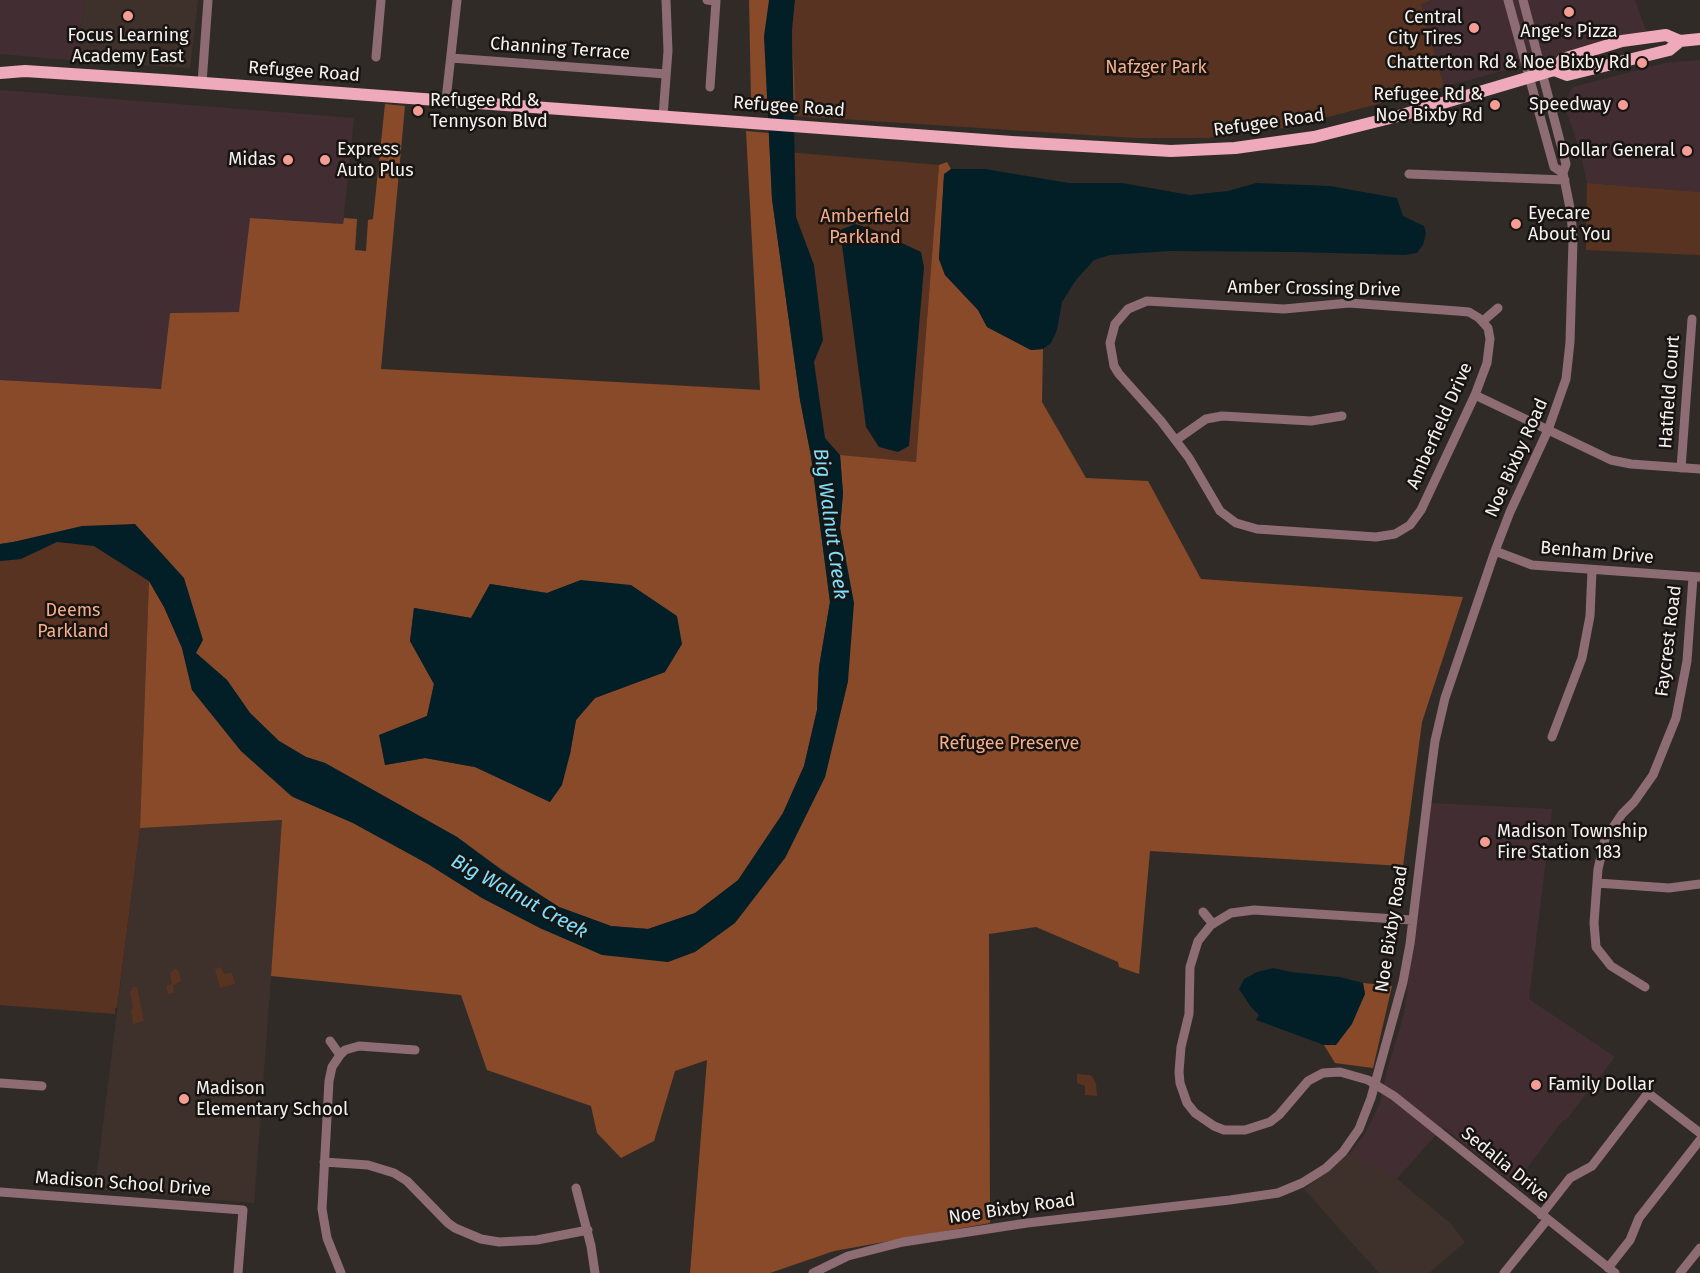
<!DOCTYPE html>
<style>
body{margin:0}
canvas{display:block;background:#312b27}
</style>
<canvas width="1700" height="1273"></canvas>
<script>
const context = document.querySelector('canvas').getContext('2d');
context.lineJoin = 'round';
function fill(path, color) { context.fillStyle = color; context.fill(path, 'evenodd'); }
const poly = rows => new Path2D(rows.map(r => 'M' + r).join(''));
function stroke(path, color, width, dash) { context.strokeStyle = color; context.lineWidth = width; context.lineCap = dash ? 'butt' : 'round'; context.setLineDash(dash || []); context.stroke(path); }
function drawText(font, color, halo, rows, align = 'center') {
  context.font = font + ' "Fira Sans",sans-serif'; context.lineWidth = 5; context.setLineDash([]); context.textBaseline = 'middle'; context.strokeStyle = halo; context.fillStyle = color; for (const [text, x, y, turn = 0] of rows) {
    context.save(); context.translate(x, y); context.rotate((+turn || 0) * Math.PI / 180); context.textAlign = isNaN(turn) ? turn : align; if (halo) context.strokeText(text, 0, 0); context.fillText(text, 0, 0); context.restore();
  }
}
fill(poly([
 [0,0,84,0,79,61,0,54],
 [1432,0,1635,0,1646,31,1444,87,1421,3],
 [1700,60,1700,192,1587,183,1579,148,1564,104,1573,87,1665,63],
 [0,90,354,118,343,224,250,218,240,312,170,313,161,389,0,380],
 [1431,803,1552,809,1529,999,1615,1057,1566,1120,1563,1120,1515,1184,1443,1127,1396,1180,1376,1166,1370,1171,1350,1153,1366,1132,1380,1103,1387,1070,1404,1014]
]), '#412d32');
fill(poly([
 [84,0,198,0,190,68,79,61],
 [283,819,254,1203,95,1189,140,828],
 [1350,1153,1370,1170,1376,1165,1397,1179,1451,1224,1465,1242,1429,1273,1379,1273,1304,1189]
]), '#3e312b');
fill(poly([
 [795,0,1432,0,1421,4,1444,87,1289,127,1207,138,1135,138,795,116,792,31],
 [786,152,939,165,916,462,824,454],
 [1587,183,1700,192,1700,255,1586,250],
 [56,537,94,546,149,581,140,828,117,1008,115,1008,115,1014,0,1005,0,561,21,559],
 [221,967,224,974,232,973,235,984,220,988,215,969],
 [174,969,177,969,179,972,181,981,173,985,174,993,168,994,166,986,172,984,170,973],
 [133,987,137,987,144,1021,133,1024,131,1011,133,1007,130,992],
 [1077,1074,1090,1075,1093,1078,1096,1084,1097,1096,1085,1095,1085,1086,1077,1083]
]), '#593321');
fill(poly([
 [749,0,795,0,792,31,795,102,751,98],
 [385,104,405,106,381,369,760,390,746,131,769,133,772,199,800,400,811,456,830,602,819,667,817,710,804,766,783,813,738,881,695,913,648,929,611,926,559,907,501,869,457,837,325,763,306,757,279,741,250,713,227,680,196,653,135,524,0,544,0,380,161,389,170,313,239,312,250,218,343,224,344,218,357,219,355,250,366,251,368,220,373,219],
 [581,580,665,672,595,698,576,720,570,754,550,802,475,767,425,758,385,765,380,735,427,716,434,684,410,641,414,608,471,618,490,584,547,593],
 [947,162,951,169,944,175,939,259,945,275,978,310,987,327,1031,350,1043,349,1042,402,1086,478,1148,481,1201,579,1463,597,1422,722,1403,866,1150,851,1139,974,1119,967,1118,962,1036,927,989,934,990,1223,834,1251,770,1273,690,1273,707,1060,675,1071,654,1141,621,1158,597,1133,591,1106,487,1070,461,995,271,976,282,820,140,828,149,581,164,607,182,648,192,690,241,751,291,796,353,823,428,864,482,898,542,929,668,962,785,858,825,777,848,681,843,554,845,554,840,528,843,493,840,455,916,462,939,165],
 [1363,983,1392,986,1373,1068,1335,1063,1324,1045,1336,1044,1365,994]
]), '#894a2a');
fill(poly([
 [769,0,795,0,792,31,796,217,814,265,823,340,814,362,825,438,840,455,843,493,840,528,854,603,848,681,825,777,785,858,735,923,695,952,668,962,602,955,542,929,482,898,428,864,353,823,293,797,241,751,192,690,182,648,164,607,149,581,94,546,57,542,21,559,0,561,0,544,13,542,82,526,135,524,184,578,203,640,196,653,227,680,250,713,279,741,306,757,325,763,457,837,501,870,559,907,611,926,648,929,695,913,738,880,783,813,804,766,817,710,819,667,830,602,811,456,800,400,772,199,764,36],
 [951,169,985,169,1069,183,1122,183,1190,195,1228,191,1256,183,1330,186,1397,198,1403,216,1424,226,1426,233,1423,245,1417,253,1405,255,1295,252,1171,251,1110,255,1094,260,1076,280,1062,302,1057,330,1051,343,1043,349,1031,350,987,327,978,310,945,275,939,259,944,174],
 [855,224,872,229,921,252,924,267,909,446,898,452,879,447,866,427,840,230],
 [581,580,631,585,677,616,682,644,665,672,595,698,576,720,570,754,562,785,550,802,475,767,425,758,385,765,379,735,427,716,434,684,410,641,414,608,471,618,490,584,547,593],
 [1273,968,1291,972,1340,977,1363,983,1365,994,1352,1024,1336,1045,1324,1045,1256,1020,1259,1015,1251,1007,1239,989,1244,979,1257,972]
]), '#021f28');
stroke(poly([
 [707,0,716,1,710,87],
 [1508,0,1554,167,1563,173],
 [376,57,381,0],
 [451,58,666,74],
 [202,83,208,0],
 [446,100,457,0],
 [663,116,668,51,666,0],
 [1409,174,1565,180],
 [1147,301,1284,309,1349,303,1457,311,1469,312,1479,318,1488,328,1490,339,1487,363,1475,395,1421,510,1410,525,1395,534,1376,537,1257,529,1236,523,1220,511,1189,458,1161,421,1119,374,1114,366,1110,343,1115,324,1128,309,1147,301],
 [1483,321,1498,308],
 [1475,395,1611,460,1631,464,1700,469],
 [1176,440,1206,419,1222,416,1311,421,1342,416],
 [1681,468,1692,319],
 [1495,551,1532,565,1700,577],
 [1552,737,1582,658,1590,616,1592,570],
 [1597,883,1669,888,1700,884],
 [1203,912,1213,924],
 [1412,920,1254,910,1231,913,1211,925,1198,941,1190,967,1189,1014,1181,1047,1179,1072,1180,1083,1187,1103,1195,1113,1214,1126,1224,1130,1245,1130,1270,1122,1279,1115,1308,1081,1323,1073,1340,1072,1368,1080,1394,1096,1615,1273],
 [1645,987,1611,966,1596,947,1594,923,1598,869,1605,839,1622,814,1634,802,1653,775,1676,718,1687,661,1693,577],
 [330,1041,340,1055],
 [0,1083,42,1086],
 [324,1162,368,1165,394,1173,407,1181,448,1223,455,1228,481,1239,499,1242,537,1240,588,1230],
 [576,1188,591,1246,595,1273],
 [0,1192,243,1210,238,1273],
 [1541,1215,1570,1178,1592,1166,1648,1093,1700,1133],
 [1608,1268,1630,1240,1639,1218,1700,1140],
 [341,1273,327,1238,322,1209,329,1081,332,1067,340,1055,345,1050,359,1046,415,1050],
 [813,1273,848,1256,903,1242,1027,1223,1230,1200,1278,1193,1302,1183,1326,1168,1343,1152,1359,1129,1371,1098,1403,982,1410,944,1429,786,1435,741,1445,698,1495,551,1510,512,1548,430,1566,379,1570,342,1573,240,1571,213,1563,173,1566,164,1523,0],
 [1504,1273,1547,1220],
 [1680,1273,1700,1248]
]), '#8d6c73', 9);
stroke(poly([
 [1554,70,1567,75,1669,50,1680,41],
 [0,73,25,71,163,80,1012,142,1171,151,1235,148,1314,137,1402,115,1554,70,1563,59,1622,41,1666,35,1680,41,1700,39]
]), '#eab', 12);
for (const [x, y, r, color] of [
 [1569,12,6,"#f59c95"],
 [128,16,6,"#f59c95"],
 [1474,28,6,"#f59c95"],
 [1642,63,6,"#f59c95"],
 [1495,105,6,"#f59c95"],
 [1623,105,6,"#f59c95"],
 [418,111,6,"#f59c95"],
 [1687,151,6,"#f59c95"],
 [288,160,6,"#f59c95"],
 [325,160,6,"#f59c95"],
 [1516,224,6,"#f59c95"],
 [1485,842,6,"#f59c95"],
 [1536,1085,6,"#f59c95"],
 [184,1099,6,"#f59c95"]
]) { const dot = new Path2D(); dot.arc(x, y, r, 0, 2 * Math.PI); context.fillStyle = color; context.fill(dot); stroke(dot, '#171412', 2); }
drawText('18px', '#f7f2f0', '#171412', [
 ["Central",1462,18],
 ["City Tires",1462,39],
 ["Ange's Pizza",1569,32,"center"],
 ["Focus Learning",128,36,"center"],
 ["Academy East",128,57,"center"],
 ["Chatterton Rd & Noe Bixby Rd",1630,63],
 ["Refugee Rd &",1483,95],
 ["Noe Bixby Rd",1483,116],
 ["Refugee Rd &",430,101,"left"],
 ["Tennyson Blvd",430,122,"left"],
 ["Speedway",1611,105],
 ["Express",337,150,"left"],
 ["Auto Plus",337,171,"left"],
 ["Dollar General",1675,151],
 ["Midas",276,160],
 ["Eyecare",1528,214,"left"],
 ["About You",1528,235,"left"],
 ["Madison Township",1497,832,"left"],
 ["Fire Station 183",1497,853,"left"],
 ["Family Dollar",1548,1085,"left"],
 ["Madison",196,1089,"left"],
 ["Elementary School",196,1110,"left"]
], 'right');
drawText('18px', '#f7f2f0', '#171412', [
 ["Channing Terrace",560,49,4],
 ["Refugee Road",304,72,4],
 ["Refugee Road",789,107,4],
 ["Refugee Road",1269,123,-8],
 ["Amber Crossing Drive",1314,289,1],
 ["Hatfield Court",1670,392,-86],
 ["Amberfield Drive",1440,426,-66],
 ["Noe Bixby Road",1517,458,-66],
 ["Benham Drive",1597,553,5],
 ["Faycrest Road",1669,641,-83],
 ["Noe Bixby Road",1392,929,-81],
 ["Sedalia Drive",1505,1165,39],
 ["Madison School Drive",123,1184,4],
 ["Noe Bixby Road",1012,1209,-8]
]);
drawText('18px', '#f8ad89', '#171412', [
 ["Nafzger Park",1156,68],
 ["Amberfield",865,217],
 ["Parkland",865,238],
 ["Deems",73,611],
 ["Parkland",73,632],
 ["Refugee Preserve",1009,744]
]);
drawText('italic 20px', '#7ee0ff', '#171412', [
 ["Big Walnut Creek",830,524,82],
 ["Big Walnut Creek",519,897,29]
]);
</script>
